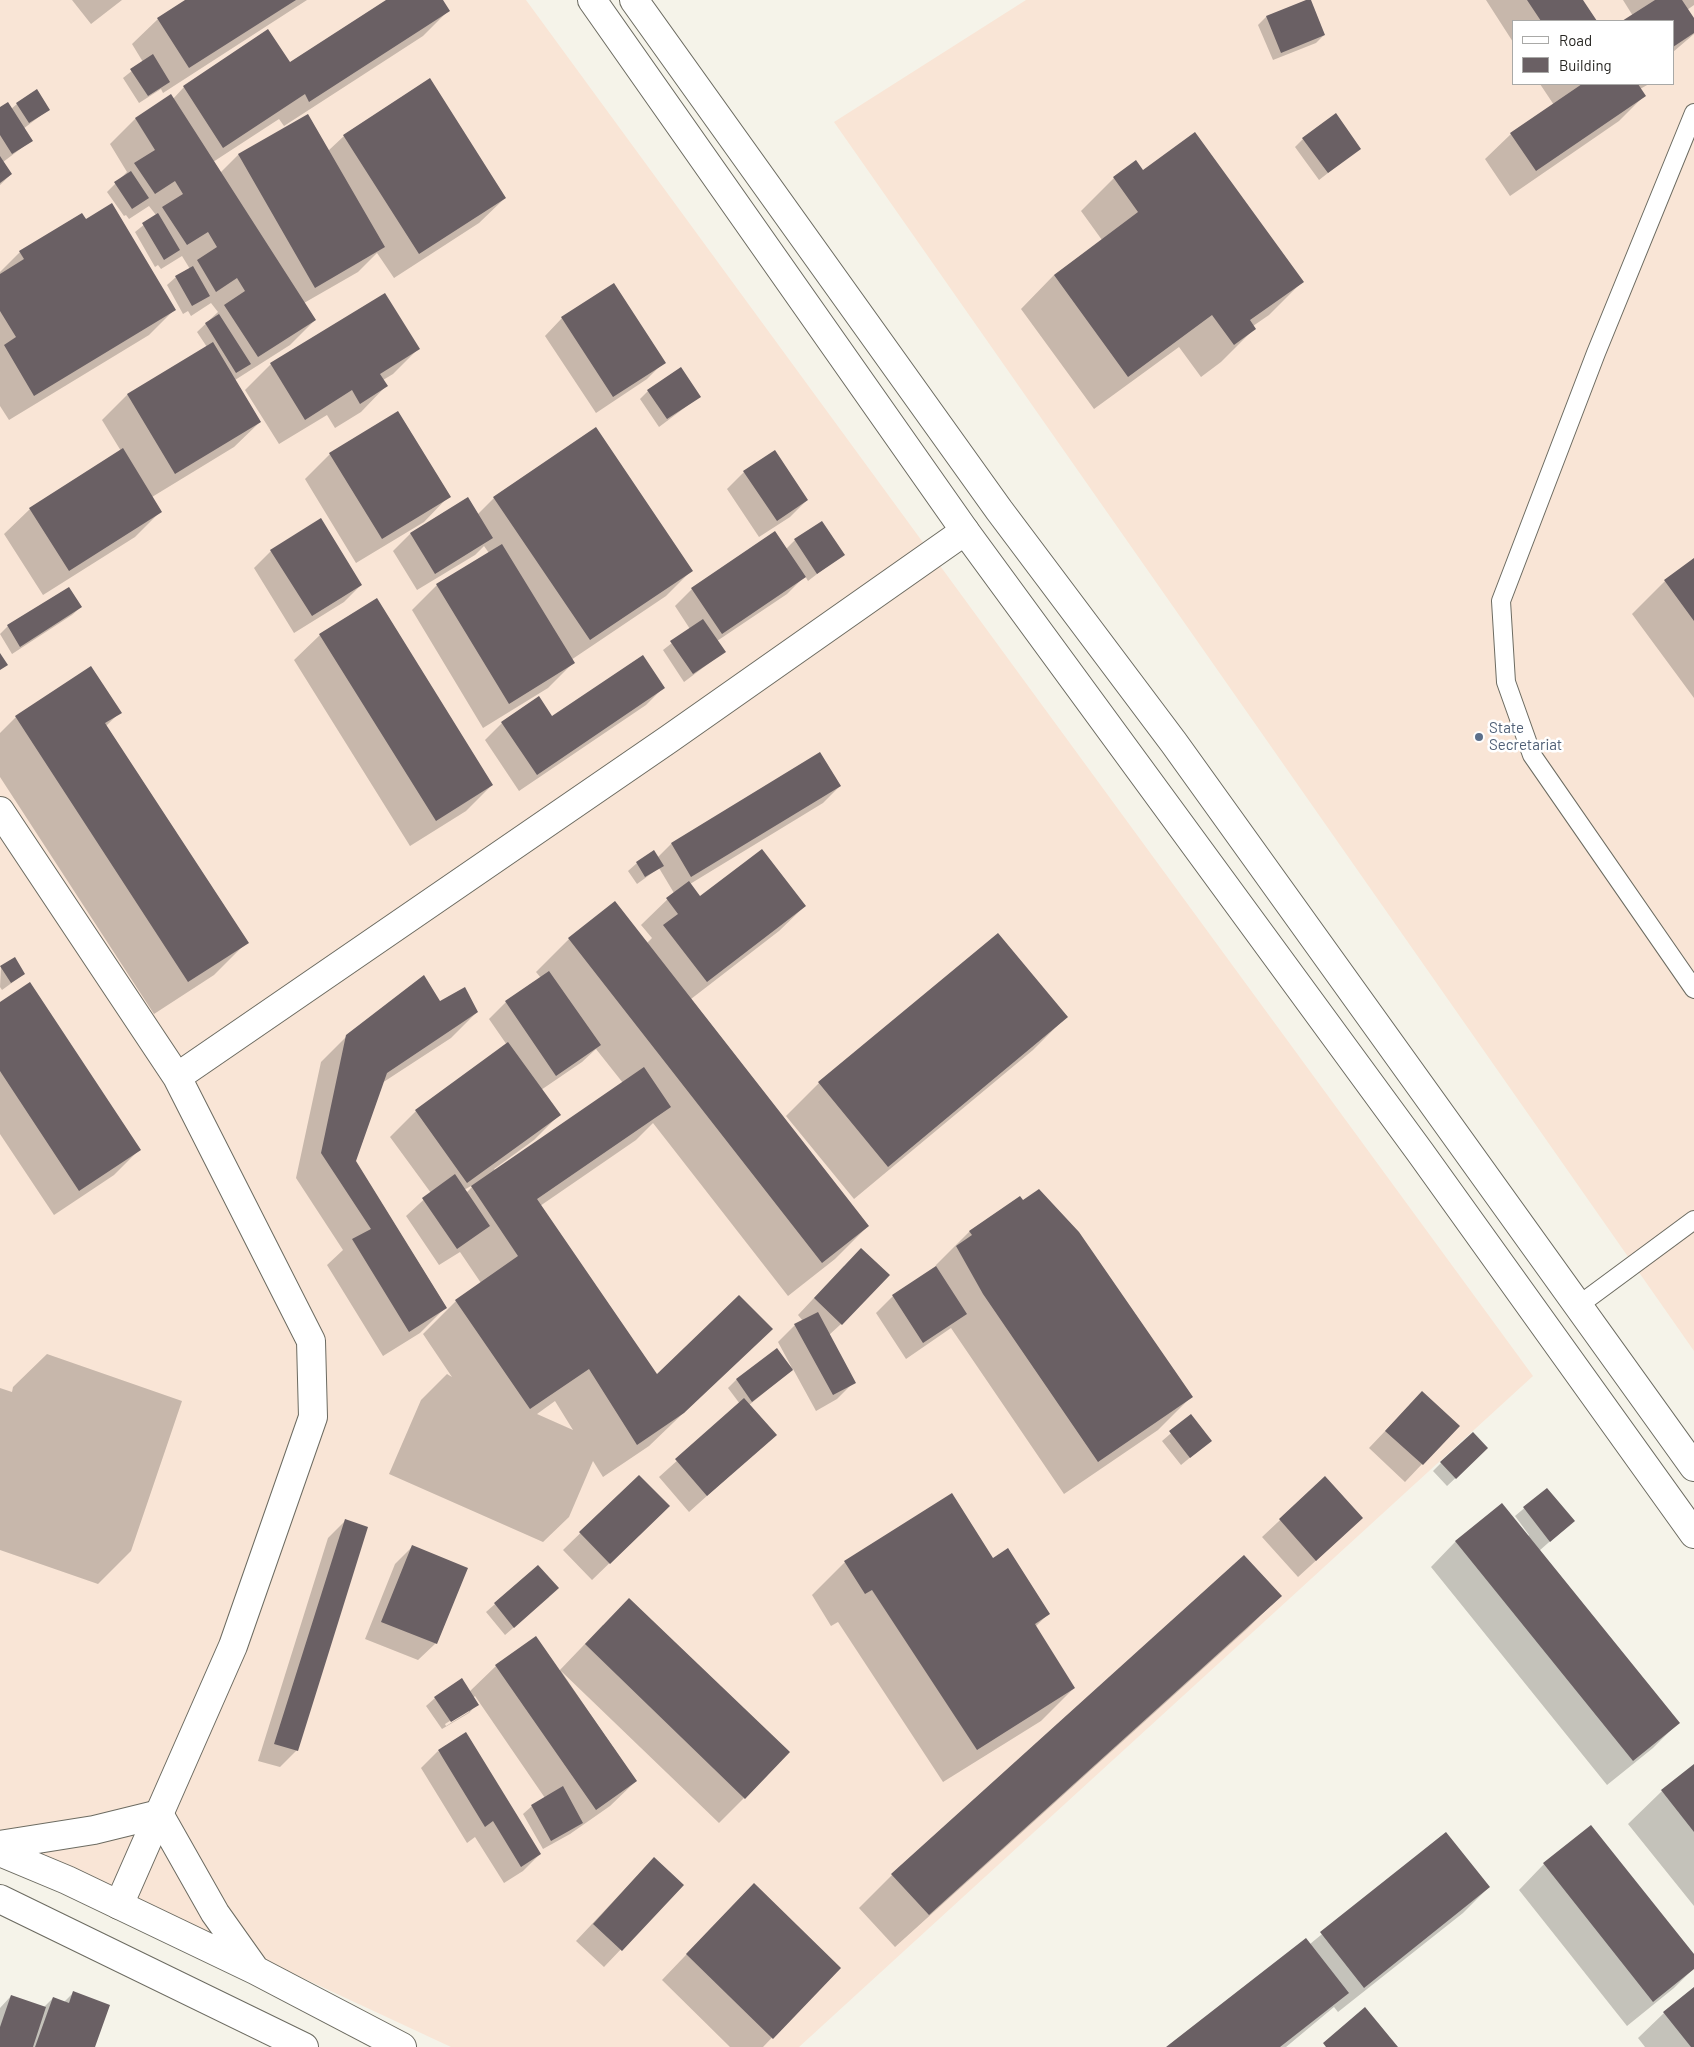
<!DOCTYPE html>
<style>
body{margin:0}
#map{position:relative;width:1694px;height:2047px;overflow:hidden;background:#f5f3e9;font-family:Barlow,sans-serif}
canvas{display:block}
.legend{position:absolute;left:1512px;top:20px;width:162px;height:65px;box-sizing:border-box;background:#fff;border:1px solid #a9a9a7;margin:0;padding:6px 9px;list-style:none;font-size:15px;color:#282723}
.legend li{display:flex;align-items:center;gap:10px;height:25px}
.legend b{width:25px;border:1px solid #a9a9a7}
</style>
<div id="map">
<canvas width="1694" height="2047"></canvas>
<ul class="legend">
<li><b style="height:6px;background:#fff"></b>Road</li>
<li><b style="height:14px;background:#6a6064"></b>Building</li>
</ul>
</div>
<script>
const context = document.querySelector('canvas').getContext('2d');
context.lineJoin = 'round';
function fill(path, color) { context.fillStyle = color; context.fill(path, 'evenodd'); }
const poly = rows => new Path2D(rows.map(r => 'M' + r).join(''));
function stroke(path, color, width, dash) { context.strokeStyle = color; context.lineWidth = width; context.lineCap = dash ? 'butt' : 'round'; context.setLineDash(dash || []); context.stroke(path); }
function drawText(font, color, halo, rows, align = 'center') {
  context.font = font + ' Barlow,sans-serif'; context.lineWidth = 5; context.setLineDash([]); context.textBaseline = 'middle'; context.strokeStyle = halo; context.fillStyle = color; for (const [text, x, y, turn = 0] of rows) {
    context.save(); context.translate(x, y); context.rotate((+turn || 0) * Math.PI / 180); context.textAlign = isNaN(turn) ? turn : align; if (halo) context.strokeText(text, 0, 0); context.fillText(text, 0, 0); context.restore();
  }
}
fill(poly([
 [0,0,526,0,1533,1376,799,2047,451,2047,0,1837],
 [1026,0,1694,0,1694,1351,834,122],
 [1513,21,1673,21,1673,84,1513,84]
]), '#f9e5d6');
fill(poly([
 [72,0,122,0,91,24],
 [188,0,307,0,163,93,161,89,139,103,123,78,143,62,132,44,158,19],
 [389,0,441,0,448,11,423,36,284,126,279,119,213,162,220,173,238,155,307,116,328,151,344,136,505,198,479,223,394,278,377,253,358,272,304,303,315,320,290,345,235,380,260,422,234,447,152,497,161,511,135,537,43,595,4,534,30,509,121,451,102,420,127,395,207,347,197,332,218,312,211,303,191,316,188,311,183,314,167,285,176,277,190,269,182,256,161,269,158,265,155,267,135,232,156,215,149,206,129,219,126,215,124,216,107,192,127,172,110,144,135,119,171,96,173,99,184,87,289,64],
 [1310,0,1324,35,1316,43,1273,60,1258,25,1266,17],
 [1486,0,1582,0,1596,21,1513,21,1513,42],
 [1623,0,1694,0,1694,5,1687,10,1694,21,1694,34,1673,52,1673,21,1624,21,1633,16],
 [1540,84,1649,84,1640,89,1644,96,1619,121,1510,196,1485,159,1511,134,1554,105],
 [17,104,48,110,23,129,31,141,3,162,11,174,0,185,0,109,11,109],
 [1303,139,1359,149,1319,180,1295,147],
 [1143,172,1302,282,1269,315,1253,326,1254,329,1221,362,1201,377,1179,347,1094,409,1021,309,1054,275,1102,240,1081,211,1114,178],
 [81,214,175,309,149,335,9,420,0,406,0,272,20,252],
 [385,294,418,349,393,374,383,380,386,386,361,412,335,428,327,415,279,444,245,390,271,364],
 [562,318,664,362,647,379,596,413,545,336],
 [648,391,699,397,659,427,640,399],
 [330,454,449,496,424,522,356,563,305,479],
 [744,472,807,500,790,517,759,537,727,489],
 [494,498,691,571,666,596,571,660,573,663,548,688,483,728,412,610,437,585,489,553,484,546,475,555,417,590,393,551,410,534,468,499,477,515],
 [822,523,843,554,808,581,805,576,787,594,717,641,724,652,684,682,663,650,690,629,675,606,692,589,786,549,795,540],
 [271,551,361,585,344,602,294,633,254,568],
 [1694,559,1694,698,1632,614,1665,581],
 [69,588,81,607,72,615,12,654,0,634,8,626],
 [320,635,492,785,466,811,410,846,294,660],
 [663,688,646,705,519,791,485,740,502,723,539,698,552,718],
 [120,712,106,726,247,942,214,975,154,1014,0,777,0,733,16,717],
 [840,786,823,803,690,884,700,898,805,906,779,931,691,999,868,1226,835,1259,788,1296,653,1123,636,1140,540,1206,657,1376,771,1329,649,1446,603,1477,593,1461,569,1517,543,1542,389,1474,421,1400,447,1374,452,1377,423,1334,456,1301,481,1283,460,1252,439,1265,406,1216,431,1193,390,1137,416,1111,507,1045,489,1019,506,1002,541,978,536,972,569,939,647,943,652,938,641,925,674,893,659,868,637,884,628,871,637,863,657,858,671,844],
 [596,1049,623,1083,496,1171,494,1169,534,1140,559,1115,541,1090,582,1062],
 [471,1186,472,1187,466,1193,464,1190],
 [555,1401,573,1430,537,1414],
 [998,935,1066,1017,1033,1050,854,1199,786,1116,819,1083],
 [1,967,24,974,2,990,0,987],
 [439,1003,477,1012,451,1038,382,1083,355,1161,446,1307,420,1333,383,1356,327,1265,343,1250,296,1178,321,1062,347,1036],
 [0,1004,140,1149,114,1175,54,1215,0,1134],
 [1020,1197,1191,1397,1158,1430,1064,1494,951,1328,906,1359,876,1313,893,1296,935,1269,936,1265,969,1232],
 [844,1266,841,1324,829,1335,854,1382,837,1399,816,1411,793,1369,749,1405,775,1435,689,1512,659,1477,740,1404,728,1388,736,1380,777,1350,792,1368,778,1342,795,1325,803,1321,798,1315],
 [47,1354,182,1401,131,1551,98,1584,0,1550,0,1388,12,1392,13,1387],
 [1405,1410,1458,1426,1405,1482,1369,1448],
 [1191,1416,1210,1441,1181,1465,1162,1441],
 [1478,1457,1447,1486,1433,1471,1441,1463],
 [639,1476,651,1523,592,1580,563,1550],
 [1325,1478,1344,1535,1298,1577,1262,1537],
 [1547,1489,1573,1521,1539,1551,1678,1723,1653,1748,1607,1785,1431,1567,1456,1541,1528,1536,1529,1535,1515,1516],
 [345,1521,297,1750,280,1767,258,1761,328,1538],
 [412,1547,436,1643,418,1660,365,1639,395,1564],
 [993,1559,1048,1614,1035,1627,1074,1688,1041,1721,943,1782,838,1622,831,1626,812,1595,845,1562],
 [538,1566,549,1597,505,1635,486,1612],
 [1280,1596,1247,1629,895,1947,859,1908,892,1875],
 [603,1625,744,1798,719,1823,561,1671,636,1781,610,1806,570,1834,543,1849,523,1814,532,1806,545,1798,475,1696,473,1698,477,1704,469,1713,442,1729,426,1706,435,1698,469,1692,496,1666,559,1671],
 [469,1709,469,1712,446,1726,445,1724],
 [438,1751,540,1854,523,1871,504,1883,475,1837,467,1843,421,1768],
 [1694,1765,1694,1906,1628,1824,1662,1791],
 [1591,1827,1694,1956,1694,1968,1674,1988,1627,2026,1519,1890,1544,1864],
 [1445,1833,1489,1887,1463,1913,1338,2012,1334,2007,1286,2047,1168,2047,1310,1944],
 [637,1876,682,1885,604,1967,576,1941],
 [729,1910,839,1968,763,2047,730,2047,662,1980],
 [1694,1989,1694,2047,1645,2047,1638,2038,1664,2013],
 [74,1992,94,2047,0,2047,0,2008,11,1996,44,2007,53,1998,64,2002]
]), '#0003');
fill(poly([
 [185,0,296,0,189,68,157,18],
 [386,0,443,0,450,11,309,102,305,94,223,148,183,86,268,29,290,62],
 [1306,0,1311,0,1325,35,1281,53,1266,16],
 [1527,0,1583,0,1597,21,1541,21],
 [1655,0,1682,0,1694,18,1694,33,1673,47,1673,21,1622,21],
 [153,54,170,82,148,96,130,69],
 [430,78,506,198,419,254,343,135],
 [1582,84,1638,84,1646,96,1536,171,1510,133],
 [37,89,50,110,29,123,16,103],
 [171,94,316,320,258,357,224,305,245,291,237,278,216,292,197,260,217,247,208,232,187,245,162,207,183,194,175,181,155,194,134,163,155,150,135,118],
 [8,102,33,141,12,154,0,135,0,107],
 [1336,113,1361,149,1328,173,1302,138],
 [308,114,385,247,315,288,238,154],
 [1195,132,1304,282,1250,320,1256,329,1234,345,1212,315,1128,377,1054,275,1138,212,1113,177,1136,160,1143,170],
 [0,156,12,174,0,183],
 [131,171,149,198,132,209,114,182],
 [112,203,176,310,34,396,4,345,16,337,0,311,0,274,24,259,19,251,82,213,86,219],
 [158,213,180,250,164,260,142,223],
 [193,266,210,296,192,306,175,276],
 [614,283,666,363,613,397,561,317],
 [385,293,420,349,380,374,388,386,360,404,352,390,305,420,270,363],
 [219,314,251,364,236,373,205,323],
 [213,342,261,422,175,474,127,394],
 [681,367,701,397,667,419,647,390],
 [398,411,451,497,382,539,329,453],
 [596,427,693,571,590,640,493,497],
 [123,448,162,512,69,571,29,508],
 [775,450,808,500,777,521,743,471],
 [468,497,493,538,435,574,410,533],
 [321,518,362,585,312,616,270,550],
 [822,521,845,555,817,574,794,539],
 [775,531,806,577,722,634,691,588],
 [502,544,575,663,509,704,436,584],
 [1694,558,1694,621,1664,580],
 [69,587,82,607,20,647,7,625],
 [377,598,493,785,436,821,319,634],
 [703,619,726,652,693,674,670,641],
 [0,653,8,665,0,670],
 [643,655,665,688,537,775,501,722,539,696,552,716],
 [91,666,122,713,105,723,249,943,188,982,15,716],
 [820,752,841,786,691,877,671,843],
 [762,849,806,906,707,982,663,925,678,914,666,898,689,881,700,896],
 [654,850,664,866,645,877,636,862],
 [615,901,869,1226,822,1263,568,938],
 [998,933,1068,1017,888,1167,818,1082],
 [15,957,25,974,11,983,0,966],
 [549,971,601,1045,556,1076,505,1001],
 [424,975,440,1001,465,987,478,1012,387,1073,356,1161,447,1308,409,1332,352,1239,371,1229,321,1153,346,1035],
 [30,982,141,1150,79,1191,0,1071,0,1002],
 [508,1042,561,1115,467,1183,415,1110],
 [644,1067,671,1107,537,1199,657,1374,739,1295,773,1329,684,1413,637,1445,589,1369,530,1409,455,1300,518,1256,471,1186],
 [455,1174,490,1226,457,1249,422,1198],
 [1039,1189,1079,1232,1193,1397,1098,1462,983,1294,956,1246,972,1235,969,1231,1020,1196,1023,1200],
 [861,1248,890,1275,842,1325,814,1298],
 [936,1266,967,1314,923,1343,892,1295],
 [818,1312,856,1383,833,1395,794,1324],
 [777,1348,793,1370,752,1402,736,1379],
 [1422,1391,1460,1426,1423,1465,1385,1431],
 [744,1398,777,1435,707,1496,675,1459],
 [1191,1414,1212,1441,1190,1458,1169,1431],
 [1473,1432,1488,1448,1456,1479,1440,1462],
 [639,1475,670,1506,610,1564,579,1532],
 [1325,1476,1363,1518,1316,1561,1279,1519],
 [1547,1488,1575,1521,1550,1542,1523,1507],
 [952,1493,993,1558,1008,1548,1050,1614,1035,1624,1075,1688,977,1750,872,1590,865,1594,844,1561],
 [1502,1503,1680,1723,1633,1761,1455,1541],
 [345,1519,368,1527,298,1751,274,1744],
 [412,1545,468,1568,437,1644,381,1622],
 [1244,1555,1282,1596,929,1915,891,1874],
 [538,1565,559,1588,514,1628,494,1603],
 [629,1598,790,1752,745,1799,585,1644],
 [536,1636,637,1781,596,1810,495,1665],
 [462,1678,479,1705,451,1722,434,1697],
 [466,1732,541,1854,521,1867,493,1821,485,1827,438,1750],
 [1694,1764,1694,1832,1661,1790],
 [563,1786,583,1823,551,1841,531,1805],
 [1591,1825,1694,1954,1694,1969,1653,2002,1543,1863],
 [1446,1832,1490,1887,1364,1988,1320,1932],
 [654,1857,684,1885,622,1951,593,1924],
 [754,1883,841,1968,773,2039,686,1954],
 [1306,1938,1349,1993,1280,2047,1166,2047],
 [1694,1987,1694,2047,1691,2047,1663,2012],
 [73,1991,110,2005,95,2047,35,2047,53,1997,69,2003],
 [11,1995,46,2007,33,2047,0,2047,0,2027],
 [1365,2007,1398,2047,1326,2047,1323,2043]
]), '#6a6064');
const service = poly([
 [1694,113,1596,353,1501,601,1506,682,1532,755,1694,989],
 [1579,1305,1694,1220]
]);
const minor = poly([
 [0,811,177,1077,311,1341,313,1417,233,1646,119,1905],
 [177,1077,669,739,965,531]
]);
const primary = poly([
 [592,0,965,531,1420,1152,1694,1534],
 [634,0,999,510,1174,743,1694,1467]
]);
const trunk = poly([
 [0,1845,94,1830,159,1814,215,1913,254,1968],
 [0,1852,67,1880,255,1970,402,2047],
 [0,1899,304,2047]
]);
stroke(service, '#6c6b61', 20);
stroke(minor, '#6c6b61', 30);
stroke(primary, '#6c6b61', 30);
stroke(trunk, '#6c6b61', 30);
stroke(service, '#fff', 18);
stroke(minor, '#fff', 28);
stroke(primary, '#fff', 28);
stroke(trunk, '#fff', 28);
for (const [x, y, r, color] of [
 [1479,737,5,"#5c6f8a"]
]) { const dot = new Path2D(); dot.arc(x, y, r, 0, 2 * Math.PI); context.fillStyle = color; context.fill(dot); stroke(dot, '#fff', 2); }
drawText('15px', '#4e5e75', '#fff', [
 ["State",1489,728],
 ["Secretariat",1489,745]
], 'left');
</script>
